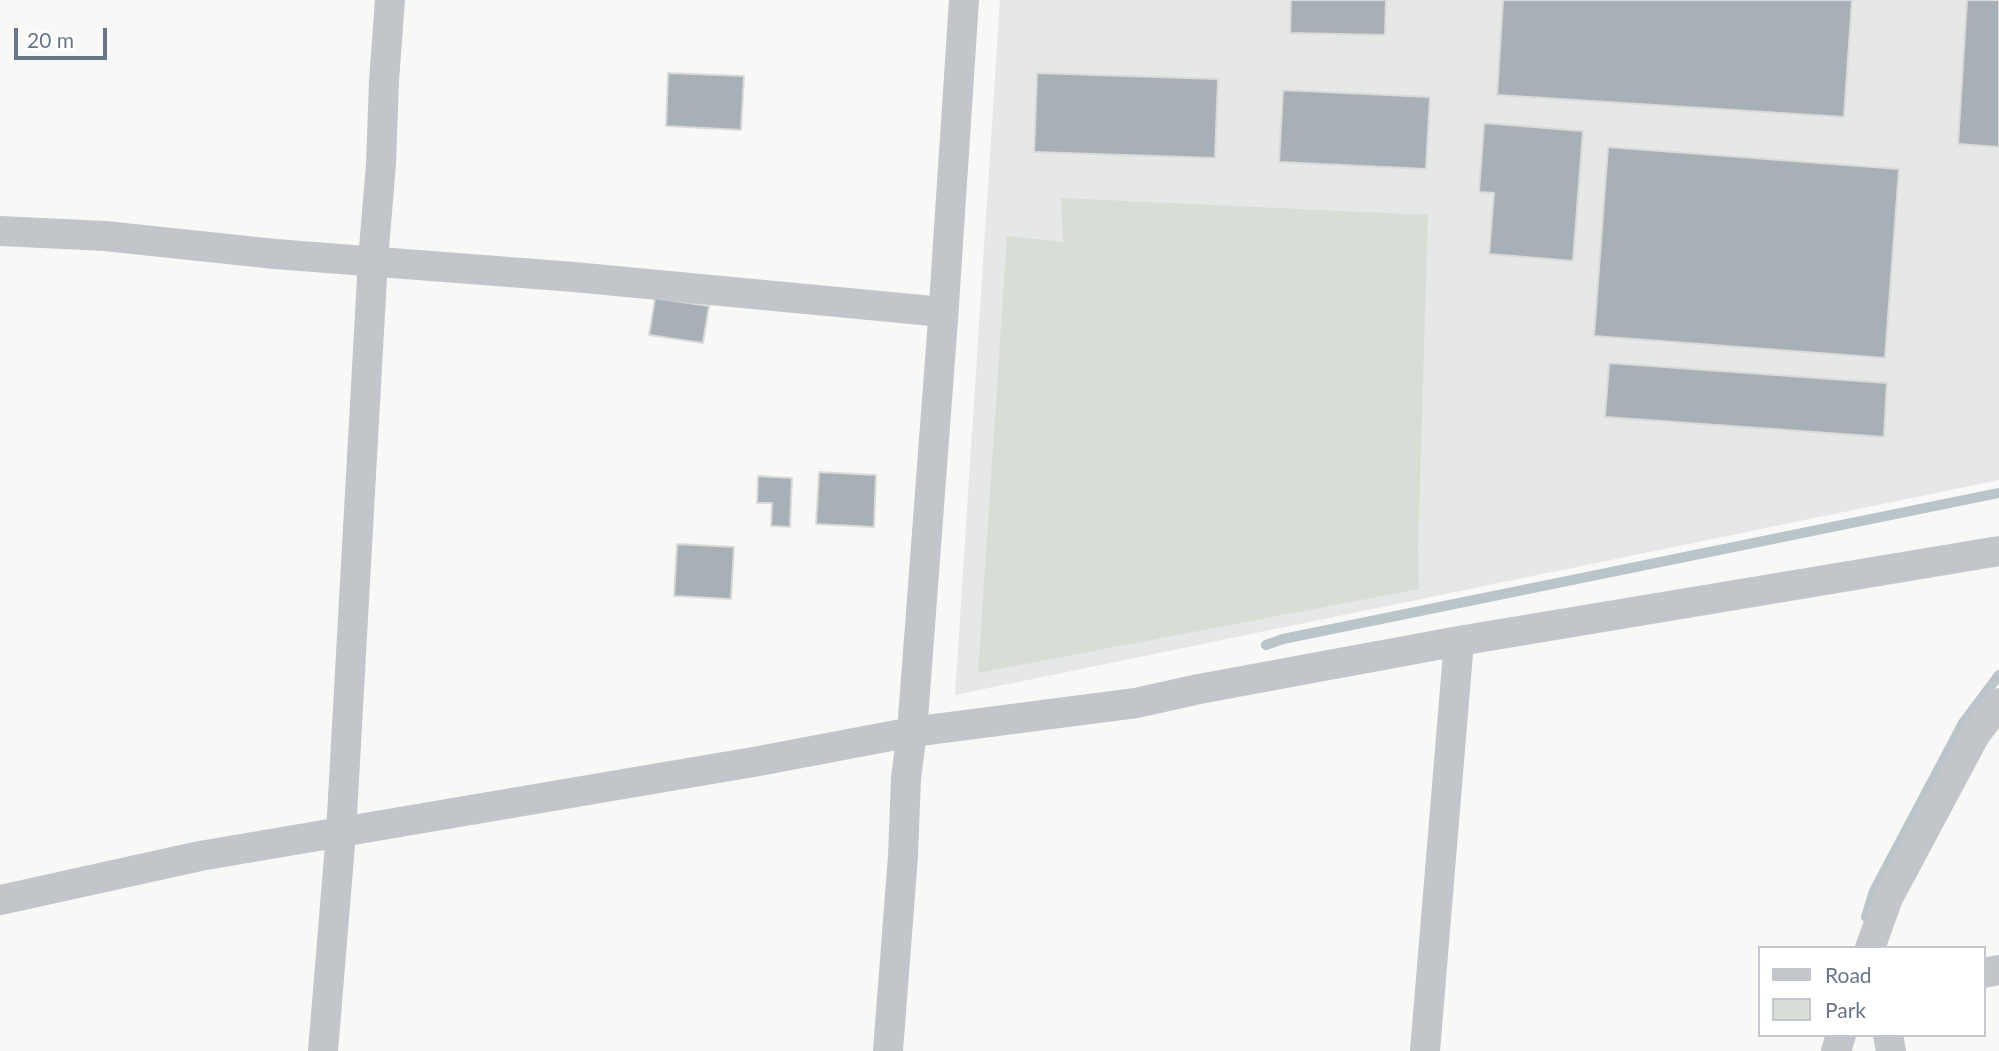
<!DOCTYPE html>
<style>
body{margin:0}
#map{position:relative;width:1999px;height:1051px;overflow:hidden;background:#f8f8f6;font-family:Lato,sans-serif}
canvas{display:block}
.legend{position:absolute;left:1758px;top:946px;width:228px;height:91px;box-sizing:border-box;background:#fff;border:2px solid #c3c8cf;margin:0;padding:9px 12px;list-style:none;font-size:21px;color:#687687}
.legend li{display:flex;align-items:center;gap:14px;height:35px}
.legend b{width:35px;border:2px solid #c3c8cf}
.scale{position:absolute;left:14px;top:28px;width:93px;height:32px;box-sizing:border-box;border:4px solid #687687;border-top:0;padding-left:9px;font-size:21px;line-height:24px;white-space:nowrap;color:#687687;-webkit-text-stroke:5px #fff;paint-order:stroke}
</style>
<div id="map">
<canvas width="1999" height="1051"></canvas>
<ul class="legend">
<li><b style="height:9px;background:#c2c5ca"></b>Road</li>
<li><b style="height:19px;background:#d8ddd5"></b>Park</li>
</ul>
<div class="scale">20 m</div>
</div>
<script>
const context = document.querySelector('canvas').getContext('2d');
context.lineJoin = 'round';
function fill(path, color) { context.fillStyle = color; context.fill(path, 'evenodd'); }
const poly = rows => new Path2D(rows.map(r => 'M' + r).join(''));
function stroke(path, color, width, dash) { context.strokeStyle = color; context.lineWidth = width; context.lineCap = dash ? 'butt' : 'round'; context.setLineDash(dash || []); context.stroke(path); }
fill(poly([
 [1000,0,1999,0,1999,480,955,695]
]), '#e6e7e7');
fill(poly([
 [1061,198,1428,215,1418,549,1419,589,978,673,1007,236,1063,242]
]), '#d8ddd5');
stroke(poly([
 [1266,645,1283,639,1999,493],
 [1866,917,1874,891,1963,723,1999,675]
]), '#bac5ca', 10);
const building = poly([
 [1291,0,1386,0,1385,35,1290,33,1291,0],
 [1503,0,1852,0,1844,117,1497,95,1503,0],
 [1967,0,1999,0,1999,147,1958,144,1967,0],
 [668,73,744,76,741,130,666,126,668,73],
 [1037,73,1218,79,1215,158,1034,152,1037,73],
 [1283,90,1430,97,1426,169,1279,162,1283,90],
 [1484,123,1583,131,1573,261,1489,254,1494,193,1479,192,1484,123],
 [1608,147,1899,169,1885,358,1594,336,1608,147],
 [655,298,709,306,703,343,649,335,655,298],
 [1609,363,1887,383,1884,437,1605,417,1609,363],
 [819,472,876,475,874,527,816,524,819,472],
 [758,476,792,478,790,527,771,526,772,503,757,503,758,476],
 [677,544,734,547,731,599,674,596,677,544]
]);
fill(building, '#a8b0b7');
stroke(building, '#dadad8', 2);
stroke(poly([
 [0,231,105,236,275,254,574,277,943,312],
 [0,900,200,856,759,761,912,732,1136,703,1199,689,1459,641,1999,551],
 [1870,948,1888,898,1975,735,1999,703],
 [1983,973,1999,970],
 [1888,1035,1891,1051],
 [323,1051,341,833,373,260,381,164,384,81,390,0],
 [888,1051,903,856,906,778,912,732,943,320,964,0],
 [1425,1051,1459,641],
 [1836,1051,1841,1035]
]), '#c2c5ca', 30);
</script>
